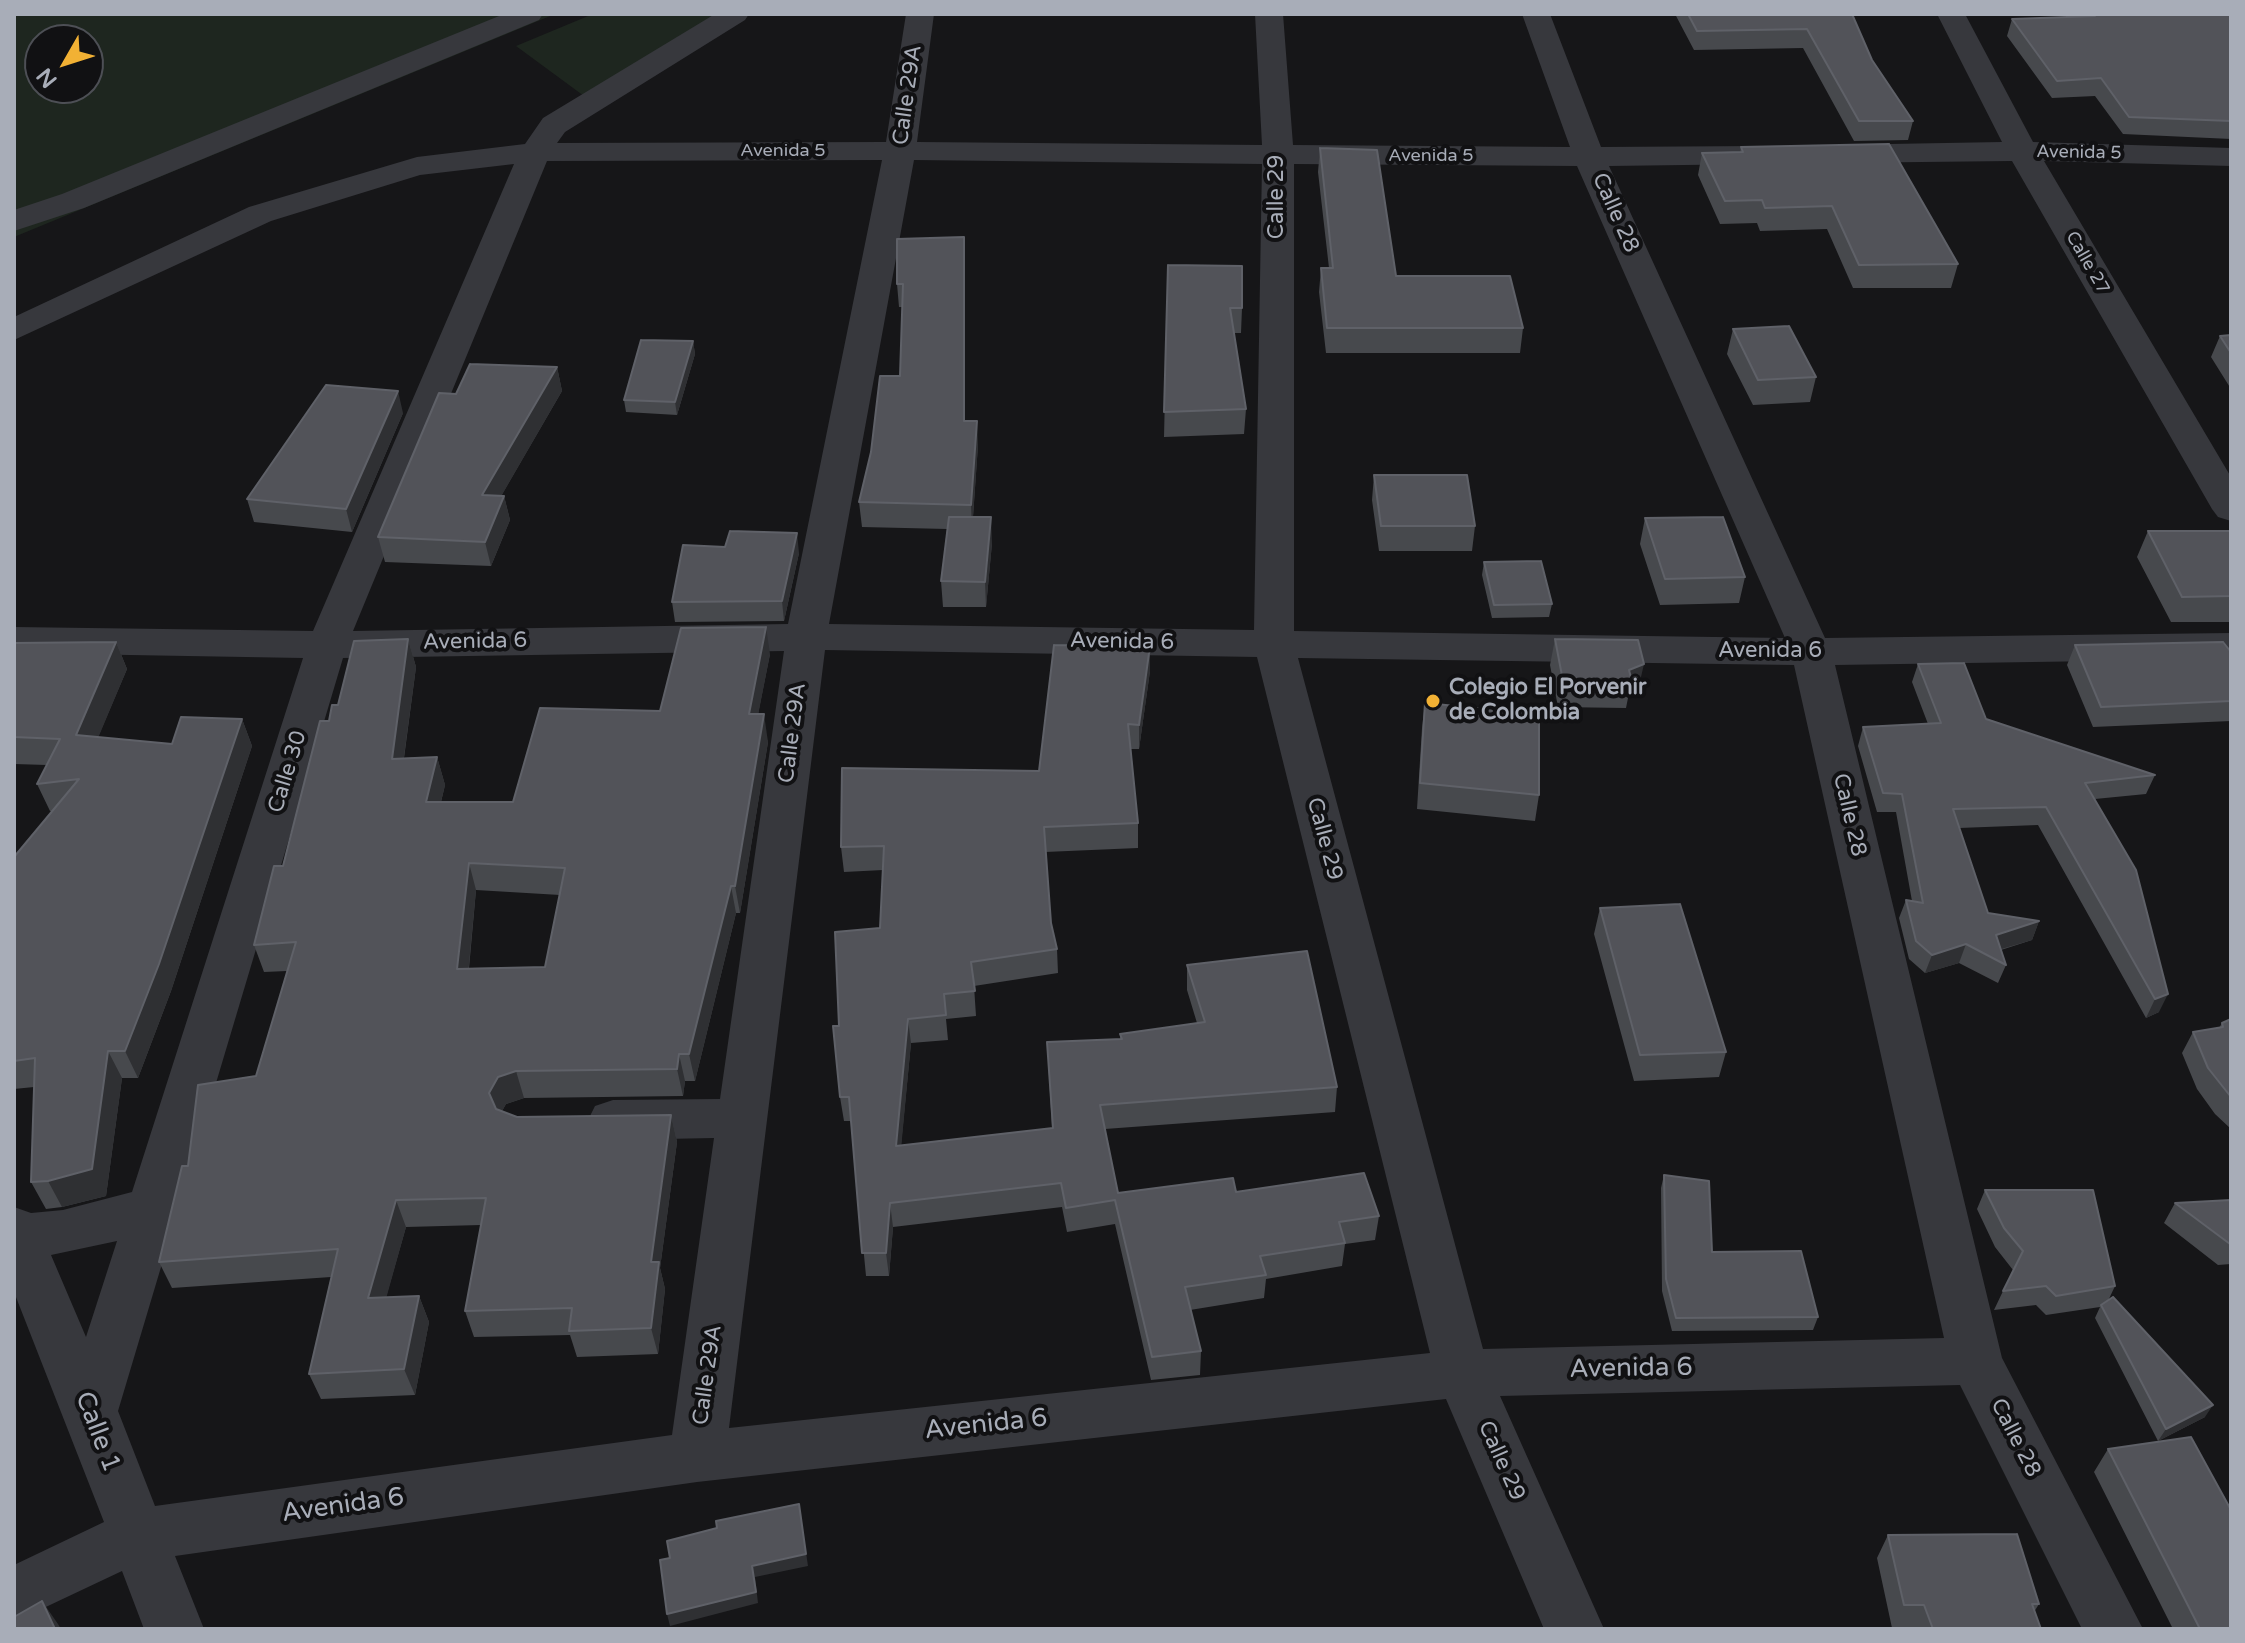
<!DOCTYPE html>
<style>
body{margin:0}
#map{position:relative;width:2245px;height:1643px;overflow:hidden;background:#161618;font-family:"Varela Round",sans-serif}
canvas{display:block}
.frame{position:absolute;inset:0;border:16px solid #a8adb8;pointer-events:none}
.north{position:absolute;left:24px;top:24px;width:80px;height:80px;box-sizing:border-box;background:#111113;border:2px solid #4d4f55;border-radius:50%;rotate:231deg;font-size:22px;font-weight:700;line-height:32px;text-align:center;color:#a8adb8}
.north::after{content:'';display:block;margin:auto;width:28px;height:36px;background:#f2b134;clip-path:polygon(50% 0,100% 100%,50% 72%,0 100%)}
</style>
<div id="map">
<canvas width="2245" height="1643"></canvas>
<div class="frame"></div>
<div class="north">N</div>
</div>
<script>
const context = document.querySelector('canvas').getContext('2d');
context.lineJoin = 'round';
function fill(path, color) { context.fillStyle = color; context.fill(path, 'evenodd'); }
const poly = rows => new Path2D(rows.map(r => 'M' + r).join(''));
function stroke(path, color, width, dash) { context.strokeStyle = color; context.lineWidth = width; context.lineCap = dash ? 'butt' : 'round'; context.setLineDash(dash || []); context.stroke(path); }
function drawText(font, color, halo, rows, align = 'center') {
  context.font = font + ' "Varela Round",sans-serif'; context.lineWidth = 8; context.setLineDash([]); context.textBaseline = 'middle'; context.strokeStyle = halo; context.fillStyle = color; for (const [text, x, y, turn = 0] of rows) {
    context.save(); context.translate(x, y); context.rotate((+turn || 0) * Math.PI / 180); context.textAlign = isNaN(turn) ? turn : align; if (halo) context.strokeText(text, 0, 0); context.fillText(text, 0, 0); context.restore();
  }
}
fill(poly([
 [14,14,555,14,14,237],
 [40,40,88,40,88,88,40,88],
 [593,14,728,14,584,96,516,46]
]), '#1e261f');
fill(poly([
 [504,14,543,14,539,20,84,208,14,231,14,210,62,194,504,14],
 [715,14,749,14,745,20,565,132,557,143,886,142,906,14,934,14,917,142,1262,145,1255,14,1283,14,1293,145,1570,147,1522,14,1550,14,1601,147,1761,146,1772,148,1777,155,1772,162,1761,164,1609,166,1825,638,2231,633,2231,659,1835,665,2002,1358,2143,1629,2082,1629,1960,1385,1500,1396,1604,1629,1544,1629,1446,1399,697,1482,175,1556,204,1629,144,1629,122,1571,14,1622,14,1565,104,1522,14,1292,14,1207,31,1213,63,1210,132,1192,303,658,14,653,14,627,313,631,514,164,420,175,271,221,14,340,14,317,249,207,417,157,525,144,543,118,715,14],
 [882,160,788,624,353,631,547,161,882,160],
 [914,160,1262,164,1254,630,829,624,914,160],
 [1294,164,1577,166,1785,638,1294,631,1294,164],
 [825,650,1257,657,1430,1353,729,1428,825,650],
 [784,651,720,1099,613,1100,595,1106,588,1120,595,1134,613,1140,714,1138,672,1435,155,1506,118,1411,343,658,784,651],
 [1298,658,1794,665,1944,1338,1483,1349,1298,658],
 [117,1241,86,1337,51,1255,117,1241],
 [1937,14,1965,14,2033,142,2231,148,2231,166,2044,161,2231,477,2231,521,2218,517,2212,509,2012,161,1833,163,1822,161,1817,154,1822,147,1833,145,2002,142,1937,14]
]), '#37383d');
fill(poly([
 [1675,14,1852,14,1872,60,1913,121,1908,140,1854,141,1803,48,1694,50],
 [2092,14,2231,14,2231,139,2123,134,2095,96,2052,98,2007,36,2012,19,2091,17],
 [1741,147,1958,264,1951,288,1853,288,1827,229,1760,231,1757,223,1720,224,1698,175,1702,153,1740,152],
 [1320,148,1396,276,1523,328,1520,353,1326,353,1319,292,1321,268,1329,268,1318,172],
 [964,237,965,260,965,421,978,445,973,517,992,543,986,607,943,607,941,581,947,529,862,527,859,502,900,376,902,307,899,307,897,284],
 [1168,265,1242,308,1241,333,1234,333,1246,409,1244,434,1164,437],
 [1733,329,1816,377,1810,402,1753,405,1727,354],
 [2231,335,2231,389,2211,357,2220,336],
 [693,341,695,354,677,415,626,412,624,400],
 [557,367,562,391,501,496,504,496,510,520,491,566,385,562,378,537,456,394],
 [403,413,352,532,254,522,247,499],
 [1374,475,1475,526,1472,551,1379,551,1372,500],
 [1645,518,1745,577,1739,603,1660,605,1640,544],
 [2148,531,2231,531,2231,622,2171,622,2137,557],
 [799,553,784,621,675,622,672,602],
 [1484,562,1552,604,1549,617,1492,618,1482,575],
 [408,639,416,667,404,758,437,757,445,785,441,802,513,802,660,711,770,654,758,714,768,742,740,913,736,913,695,1081,685,1081,683,1096,524,1098,506,1104,502,1111,517,1117,671,1115,677,1142,660,1268,665,1289,658,1354,577,1357,570,1335,474,1337,465,1311,481,1225,406,1227,386,1297,419,1296,429,1322,415,1395,321,1399,309,1374,331,1277,172,1288,159,1262,188,1166,256,1076,287,971,264,972,254,945,283,866,329,721,338,705],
 [476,890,560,895,545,967,469,968],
 [1555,639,1638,640,1638,690,1629,693,1626,708,1558,707,1550,665],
 [116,642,127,669,98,737,172,744,242,719,252,746,171,991,138,1078,122,1078,106,1196,62,1207,46,1209,31,1182,34,1087,14,1089,14,857,52,811,50,811,37,784,47,765,14,764,14,643],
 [2075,645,2231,652,2231,721,2093,727,2067,665],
 [1150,646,1150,671,1139,749,1131,749,1138,823,1138,848,1045,852,1051,923,1057,949,1058,973,974,986,976,1016,946,1019,948,1040,911,1043,901,1145,1052,1128,1047,1042,1120,1039,1120,1034,1197,1023,1187,990,1187,965,1337,1087,1335,1112,1105,1129,1118,1193,1236,1192,1379,1216,1375,1240,1345,1244,1342,1266,1266,1279,1264,1298,1190,1310,1201,1351,1200,1375,1151,1380,1115,1224,1067,1232,1062,1207,893,1227,889,1276,866,1276,851,1121,844,1121,840,1097,839,1026,880,928,883,870,844,872,841,847,1039,771],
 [1918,664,1986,719,2155,775,2146,794,2095,799,2159,1012,2146,1018,2038,825,1959,828,1988,913,2039,921,2032,940,2001,950,2006,965,1998,983,1959,963,1925,973,1909,959,1899,918,1906,900,1912,901,1896,812,1877,812,1858,746,1863,727,1928,724,1912,682],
 [1425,703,1539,795,1535,821,1417,809,1422,728],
 [1600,908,1726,1052,1719,1077,1634,1081,1594,934],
 [2231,1019,2231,1129,2215,1114,2197,1089,2182,1053,2193,1032,2219,1028,2222,1023],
 [1664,1175,1712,1252,1818,1317,1813,1330,1672,1331,1662,1291,1661,1188],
 [1985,1190,2115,1286,2108,1301,2205,1417,2158,1441,2095,1318,2100,1307,2046,1315,2036,1305,1994,1310,2013,1270,1995,1247,1977,1209],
 [2231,1200,2231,1264,2218,1265,2164,1223,2175,1203],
 [2108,1449,2231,1629,2173,1629,2094,1472],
 [1888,1535,2039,1604,2034,1612,2041,1629,1913,1629,1912,1628,1892,1628,1877,1558]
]), '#47494d');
fill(poly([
 [964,237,965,260,965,445,964,421],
 [693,341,695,354,677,415,675,402],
 [557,367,562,391,488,519,482,495],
 [398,391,403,413,352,532,346,509],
 [977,421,978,445,972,530,971,505],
 [504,496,510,520,491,566,485,542],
 [991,517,992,543,986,607,985,582],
 [797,533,799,553,784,621,782,601],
 [766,627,770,654,753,741,749,714],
 [408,639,416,667,400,786,392,759],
 [116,642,127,669,88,762,76,735],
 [1150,646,1150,671,1139,749,1139,725],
 [1644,664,1638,690,1629,693,1632,682,1629,670],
 [764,714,768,742,740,913,735,886],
 [242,719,252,746,171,991,138,1078,125,1051],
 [437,757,445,785,434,830,426,802],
 [469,863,476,890,466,996,457,969],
 [731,886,736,913,695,1081,689,1054],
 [2039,921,2032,940,1988,953,1996,935],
 [1966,944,1959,963,1925,973,1932,955],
 [2168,994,2159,1012,2146,1018,2155,999],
 [908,1019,911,1043,899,1170,896,1146],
 [108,1051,122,1078,106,1196,62,1207,48,1181],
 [679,1054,685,1081,683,1096,677,1069],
 [516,1071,524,1098,506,1104,497,1120,489,1093,498,1077],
 [671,1115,677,1142,660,1268,665,1289,658,1354,651,1328,651,1262],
 [396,1200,406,1227,379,1324,368,1298],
 [890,1203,893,1227,889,1276,886,1253],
 [419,1296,429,1322,415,1395,404,1369],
 [2213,1405,2205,1417,2158,1441,2166,1429],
 [799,1504,808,1566,755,1577,758,1603,670,1626,667,1614,752,1566],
 [42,1601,58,1624,61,1629,55,1629]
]), '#2f3033');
const building = poly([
 [1688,14,1852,14,1872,60,1913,121,1859,121,1807,29,1697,31,1688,14],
 [2093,14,2231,14,2231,121,2129,117,2101,78,2057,81,2012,19,2095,16,2093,14],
 [1889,144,1958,264,1859,265,1832,206,1765,208,1762,200,1725,201,1702,153,1743,152,1741,147,1889,144],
 [1320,148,1377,150,1396,276,1510,276,1523,328,1327,328,1321,268,1333,268,1320,148],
 [964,237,964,421,977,421,971,505,859,502,871,452,880,376,900,376,903,284,897,284,897,239,964,237],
 [1168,265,1242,266,1242,308,1230,308,1246,409,1164,412,1168,265],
 [1789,326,1816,377,1758,380,1733,329,1789,326],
 [2231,335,2231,353,2220,336,2231,335],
 [641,340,693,341,675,402,624,400,641,340],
 [470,364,557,367,482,495,504,496,485,542,378,537,439,393,456,394,470,364],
 [326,385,398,391,346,509,247,499,326,385],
 [1374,475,1467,475,1475,526,1381,526,1374,475],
 [949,517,991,517,985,582,941,581,949,517],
 [1723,517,1745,577,1665,579,1645,518,1723,517],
 [730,531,797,533,782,601,672,602,683,545,725,547,730,531],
 [2148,531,2231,531,2231,596,2182,597,2148,531],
 [1541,561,1552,604,1494,605,1484,562,1541,561],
 [766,627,749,714,764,714,735,886,731,886,689,1054,679,1054,677,1069,516,1071,498,1077,489,1093,496,1109,517,1117,671,1115,651,1262,659,1262,651,1328,569,1331,572,1308,465,1311,486,1198,396,1200,368,1298,419,1296,404,1369,309,1374,338,1249,159,1262,182,1166,188,1166,198,1085,256,1076,296,942,254,945,274,866,283,866,320,721,329,721,332,705,338,705,354,641,408,639,392,759,437,757,426,802,513,802,540,708,660,711,681,628,766,627],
 [469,863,565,868,545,967,457,969,469,863],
 [1555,639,1638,640,1644,664,1629,670,1632,682,1563,681,1555,639],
 [116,642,76,735,172,744,181,717,242,719,159,964,125,1051,108,1051,92,1169,48,1181,31,1182,35,1058,14,1061,14,857,79,779,37,784,60,739,14,737,14,643,116,642],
 [2223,642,2231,652,2231,701,2101,707,2075,645,2223,642],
 [1054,645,1150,646,1139,725,1128,724,1138,823,1044,827,1051,923,1057,949,971,962,975,991,944,994,946,1015,908,1019,896,1146,1053,1128,1047,1042,1122,1039,1120,1034,1205,1022,1187,965,1307,951,1337,1087,1100,1105,1118,1193,1233,1178,1236,1192,1364,1173,1379,1216,1339,1222,1345,1243,1260,1256,1266,1275,1185,1287,1201,1351,1152,1357,1115,1200,1066,1208,1061,1183,890,1203,886,1253,862,1253,849,1097,840,1097,833,1026,839,1026,835,932,880,928,884,846,841,847,842,768,1039,771,1054,645],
 [1964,663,1986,719,2155,775,2085,783,2136,870,2168,994,2155,999,2046,807,1953,809,1988,913,2039,921,1996,935,2006,965,1966,944,1932,955,1916,941,1906,900,1923,903,1902,794,1883,793,1863,727,1941,723,1918,664,1964,663],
 [1425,703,1539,714,1539,795,1420,783,1425,703],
 [1680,904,1726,1052,1640,1055,1600,908,1680,904],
 [2231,1019,2231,1097,2208,1068,2193,1032,2223,1027,2222,1023,2231,1019],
 [1664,1175,1709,1181,1712,1252,1801,1251,1818,1317,1676,1318,1666,1279,1664,1175],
 [1985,1190,2093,1190,2115,1286,2056,1296,2046,1286,2003,1291,2023,1251,2004,1228,1985,1190],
 [2231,1200,2231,1244,2230,1244,2175,1203,2231,1200],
 [2113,1297,2213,1405,2166,1429,2101,1305,2113,1297],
 [2191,1437,2231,1510,2231,1629,2200,1629,2108,1449,2191,1437],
 [799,1504,806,1554,752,1566,756,1592,667,1614,660,1560,670,1558,667,1541,717,1528,716,1521,799,1504],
 [2017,1534,2039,1604,2032,1604,2041,1629,1933,1629,1924,1605,1904,1605,1888,1535,2017,1534],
 [42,1601,55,1629,14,1629,14,1617,42,1601]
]);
fill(building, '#525359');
stroke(building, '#5f6168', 2);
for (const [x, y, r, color] of [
 [1433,701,8,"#f2b134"]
]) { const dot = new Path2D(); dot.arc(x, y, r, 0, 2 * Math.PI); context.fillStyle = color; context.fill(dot); stroke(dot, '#111113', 3); }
drawText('18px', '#a8adb8', '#111113', [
 ["Avenida 5",783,151],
 ["Avenida 5",2079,153,1],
 ["Avenida 5",1431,156],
 ["Calle 27",2087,263,60]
]);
drawText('22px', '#a8adb8', '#111113', [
 ["Calle 29A",908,95,-82],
 ["Calle 29",1277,197,-90],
 ["Calle 28",1615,213,66],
 ["Avenida 6",475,642,-1],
 ["Avenida 6",1122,642,1],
 ["Avenida 6",1770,651],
 ["Calle 29A",793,733,-83],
 ["Calle 30",288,772,-73],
 ["Calle 28",1849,815,77],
 ["Calle 29",1324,839,75],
 ["Calle 29A",708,1375,-82],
 ["Calle 28",2015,1438,63],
 ["Calle 29",1501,1461,66]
]);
drawText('bold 22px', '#a8adb8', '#111113', [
 ["Colegio El Porvenir",1449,688],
 ["de Colombia",1449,713]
], 'left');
drawText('26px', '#a8adb8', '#111113', [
 ["Avenida 6",1631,1369,-1],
 ["Avenida 6",986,1425,-6],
 ["Calle 1",97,1432,69],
 ["Avenida 6",343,1506,-8]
]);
</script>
